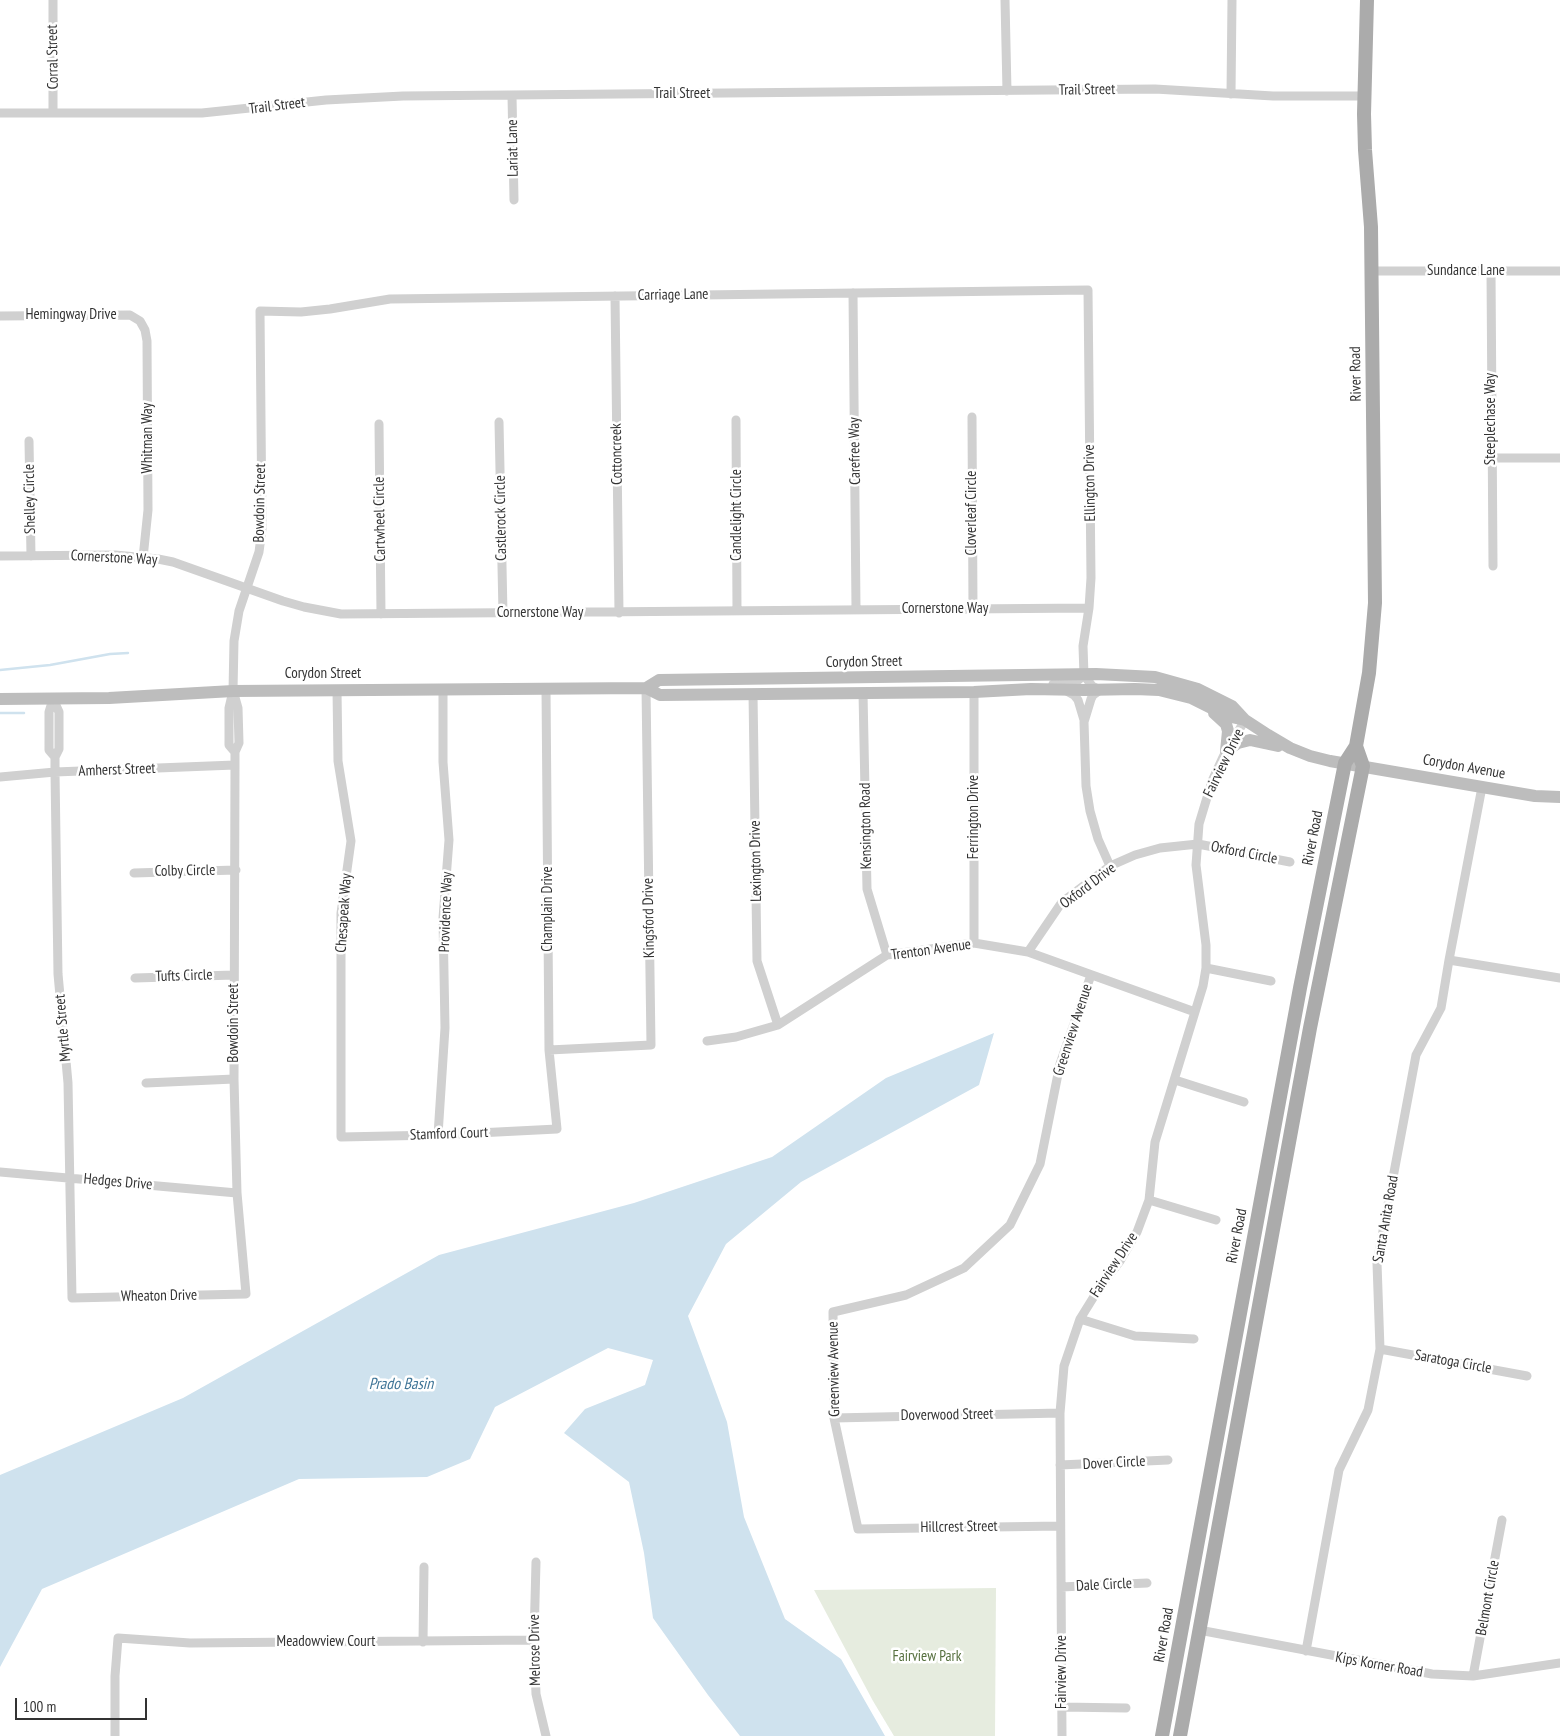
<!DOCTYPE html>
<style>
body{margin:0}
#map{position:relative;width:1560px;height:1736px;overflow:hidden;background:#fff;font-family:"PT Sans Narrow",sans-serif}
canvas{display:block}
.scale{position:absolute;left:15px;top:1698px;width:132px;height:22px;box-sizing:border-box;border:2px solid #333;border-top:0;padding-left:6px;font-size:15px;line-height:18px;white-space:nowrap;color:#333;-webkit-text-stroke:4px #fff;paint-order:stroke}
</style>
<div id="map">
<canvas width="1560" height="1736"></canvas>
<div class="scale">100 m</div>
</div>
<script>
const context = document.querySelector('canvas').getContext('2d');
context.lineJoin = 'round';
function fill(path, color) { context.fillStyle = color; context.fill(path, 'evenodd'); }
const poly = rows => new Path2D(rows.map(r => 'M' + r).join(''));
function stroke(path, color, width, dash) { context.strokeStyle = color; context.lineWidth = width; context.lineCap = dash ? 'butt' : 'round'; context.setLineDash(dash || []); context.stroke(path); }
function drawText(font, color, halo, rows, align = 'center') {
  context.font = font + ' "PT Sans Narrow",sans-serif'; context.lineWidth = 5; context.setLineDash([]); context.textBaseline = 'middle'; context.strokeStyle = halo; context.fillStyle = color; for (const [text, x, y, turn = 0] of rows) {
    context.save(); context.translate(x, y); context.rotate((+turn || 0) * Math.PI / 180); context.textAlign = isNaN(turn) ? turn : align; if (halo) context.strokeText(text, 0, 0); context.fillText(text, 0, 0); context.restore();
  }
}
fill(poly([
 [996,1588,995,1736,894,1736,873,1701,814,1590]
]), '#e6ecdf');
fill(poly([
 [994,1033,979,1085,801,1182,726,1244,688,1316,727,1422,744,1517,785,1619,841,1659,885,1736,740,1736,708,1695,653,1618,644,1553,629,1482,564,1433,585,1409,645,1385,653,1360,608,1348,495,1407,470,1459,427,1477,299,1479,42,1589,0,1667,0,1475,183,1398,439,1255,634,1203,772,1157,886,1078]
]), '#cfe2ee');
stroke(poly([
 [0,670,50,665,110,654,128,653],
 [0,713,24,713]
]), '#cfe2ee', 2.5);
stroke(poly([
 [53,0,53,113],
 [1005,0,1007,91],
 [1231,94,1232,0],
 [512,95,514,200],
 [0,113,202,113,326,100,403,96,1155,89,1273,96,1364,96],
 [1372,271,1560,271],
 [1491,271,1493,566],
 [853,293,856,609],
 [615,296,619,613],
 [0,316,130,315,140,321,145,330,147,341,148,510,143,558],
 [972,417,973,610],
 [736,420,737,611],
 [499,422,503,614],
 [379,424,381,614],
 [29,441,31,556],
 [1492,458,1560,458],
 [0,556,115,555,158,559,173,562,283,601,304,607,341,614,1089,608],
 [1053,684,1072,683,1076,682,1084,675],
 [337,690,338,761,351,841,341,913,341,1137,438,1135,557,1129,549,1050,546,689],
 [1065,690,1074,695,1078,700,1084,720],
 [974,692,974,943],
 [863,693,867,889,887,955],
 [753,694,757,961,778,1025],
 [53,699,59,712,59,749,55,757,55,772,58,974,68,1083,72,1298,246,1294,237,1193,234,1079,235,765,235,752,239,743,238,708,234,694],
 [53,699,49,712,49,750,55,757],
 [235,752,229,745,229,708,233,691,234,641,239,611,259,552,262,529,260,311,301,312,330,309,390,299,1088,290,1091,578,1089,608,1083,646,1084,675,1092,686,1100,690,1093,695,1091,699,1084,722,1086,786,1090,811,1098,839,1110,866],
 [0,777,55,772,235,765],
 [134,873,236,870],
 [1028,952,1062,902,1110,866,1135,855,1160,848,1198,844,1290,862],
 [1449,960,1560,978],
 [1206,968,1271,981],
 [135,978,234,975],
 [707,1041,736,1037,778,1025,887,955,974,943,1028,952,1195,1012],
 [549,1050,651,1045,646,688],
 [1175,1080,1244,1102],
 [146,1083,234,1079],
 [438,1135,445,1028,443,918,449,840,443,762,443,689],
 [0,1172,237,1193],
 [1149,1200,1216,1220],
 [1080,1319,1135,1336,1194,1339],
 [1380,1349,1527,1376],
 [834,1418,1060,1413],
 [1060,1465,1168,1460],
 [1060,1526,858,1529,834,1418,833,1312,906,1295,964,1268,1010,1225,1040,1164,1060,1064,1091,975],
 [536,1562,534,1640,536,1694,546,1736],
 [1061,1587,1147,1583],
 [1199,1630,1432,1674,1473,1676,1560,1663],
 [423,1642,424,1567],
 [1306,1651,1339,1470,1368,1410,1380,1349,1377,1263,1416,1055,1441,1008,1449,960,1482,787],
 [1473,1676,1502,1520],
 [1062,1707,1126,1708],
 [115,1736,115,1676,118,1638,190,1643,534,1640],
 [1062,1736,1060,1413,1064,1366,1080,1319,1098,1290,1120,1261,1137,1232,1149,1200,1155,1142,1203,986,1206,968,1206,945,1196,865,1199,824,1212,781,1223,757,1245,720]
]), '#d0d0d0', 9);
stroke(poly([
 [646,688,659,680,1096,674,1155,677,1198,689,1232,706,1245,720,1268,735,1290,748,1310,756,1330,761,1482,787,1535,796,1560,797],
 [0,699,109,698,233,691,646,688,660,695,974,692,1031,689,1084,690,1135,689,1159,690,1191,698,1227,716,1245,720],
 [1214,713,1226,724,1228,731,1226,751],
 [1226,751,1238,743,1250,740,1278,746]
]), '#bdbdbd', 12);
stroke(poly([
 [1162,1736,1300,988,1345,763,1356,746,1369,673,1375,603,1371,227,1365,150,1364,114,1367,0],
 [1180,1736,1310,1028,1363,766,1356,746]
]), '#ababab', 14);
drawText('15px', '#333', '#fff', [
 ["Corral Street",53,57,-91],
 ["Trail Street",1087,90,-1],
 ["Trail Street",682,94],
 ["Trail Street",277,106,-7],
 ["Lariat Lane",513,148,-91],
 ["Sundance Lane",1466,271],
 ["Carriage Lane",673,295,-1],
 ["Hemingway Drive",71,315],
 ["River Road",1356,374,-91],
 ["Steeplechase Way",1491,419,-90],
 ["Whitman Way",148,438,-90],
 ["Carefree Way",855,451,-91],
 ["Cottoncreek",617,454,-91],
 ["Ellington Drive",1090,483,-91],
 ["Shelley Circle",30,499,-91],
 ["Bowdoin Street",260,503,-89],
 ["Cloverleaf Circle",972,513,-90],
 ["Candlelight Circle",737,515,-90],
 ["Castlerock Circle",501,518,-91],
 ["Cartwheel Circle",380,519,-91],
 ["Cornerstone Way",114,558,3],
 ["Cornerstone Way",945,609],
 ["Cornerstone Way",540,613],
 ["Corydon Street",864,662,-1],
 ["Corydon Street",323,674],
 ["Fairview Drive",1224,763,-64],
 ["Corydon Avenue",1464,767,10],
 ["Amherst Street",117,770,-2],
 ["Ferrington Drive",974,817,-90],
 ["Kensington Road",866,826,-91],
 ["River Road",1313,838,-79],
 ["Oxford Circle",1244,853,11],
 ["Lexington Drive",756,861,-91],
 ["Colby Circle",185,871,-1],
 ["Oxford Drive",1088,886,-37],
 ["Champlain Drive",548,909,-90],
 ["Providence Way",446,912,-88],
 ["Chesapeak Way",344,913,-86],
 ["Kingsford Drive",649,918,-91],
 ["Trenton Avenue",931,950,-8],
 ["Tufts Circle",184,976,-2],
 ["Bowdoin Street",234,1023,-90],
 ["Myrtle Street",63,1028,-95],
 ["Greenview Avenue",1073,1030,-72],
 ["Stamford Court",449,1134,-2],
 ["Hedges Drive",118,1182,5],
 ["Santa Anita Road",1386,1219,-80],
 ["River Road",1237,1236,-79],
 ["Fairview Drive",1114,1265,-57],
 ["Wheaton Drive",159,1296,-1],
 ["Saratoga Circle",1453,1362,10],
 ["Greenview Avenue",834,1369,-91],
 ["Doverwood Street",947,1415,-1],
 ["Dover Circle",1114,1463,-3],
 ["Hillcrest Street",959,1527,-1],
 ["Dale Circle",1104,1585,-3],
 ["Belmont Circle",1488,1598,-80],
 ["River Road",1164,1635,-80],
 ["Meadowview Court",326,1642],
 ["Melrose Drive",535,1650,-91],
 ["Kips Korner Road",1379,1665,10],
 ["Fairview Drive",1062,1672,-90]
]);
drawText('15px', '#56703f', '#fff', [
 ["Fairview Park",927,1657]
]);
drawText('italic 16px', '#3f7597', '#fff', [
 ["Prado Basin",401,1384]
]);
</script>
